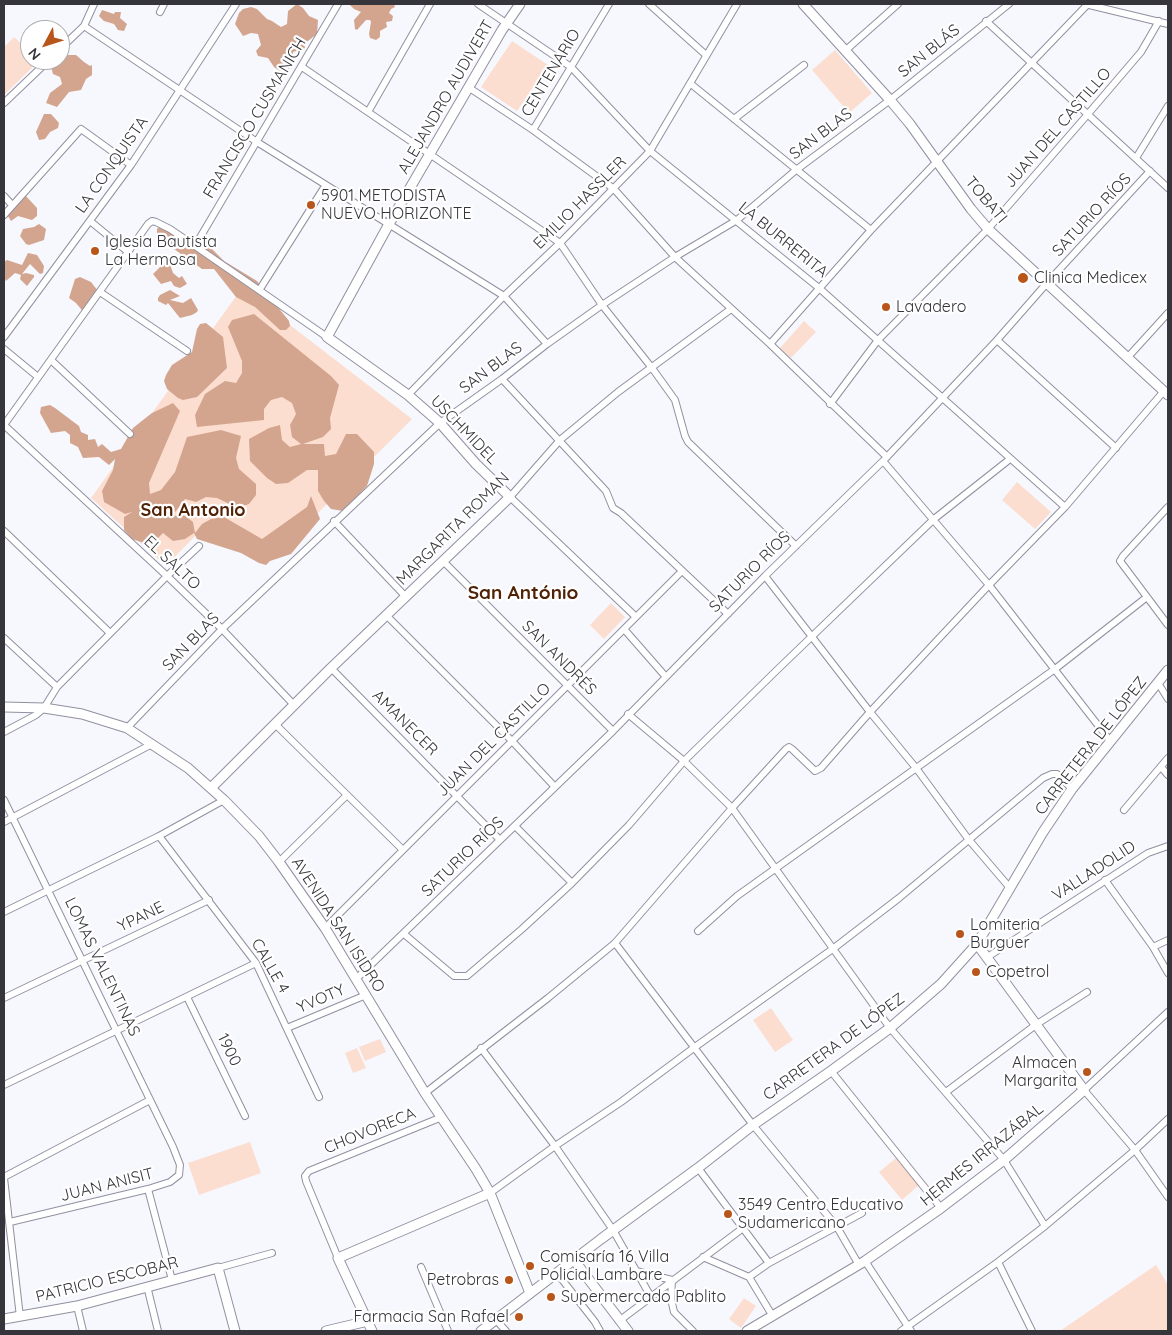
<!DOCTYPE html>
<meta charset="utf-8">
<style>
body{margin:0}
#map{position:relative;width:1172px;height:1335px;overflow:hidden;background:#f7f7fe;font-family:Quicksand,sans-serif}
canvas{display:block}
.frame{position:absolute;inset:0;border:5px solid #35353b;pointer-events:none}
.north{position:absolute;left:20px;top:20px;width:50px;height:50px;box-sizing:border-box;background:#fff;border:1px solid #aeaeb1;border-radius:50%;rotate:230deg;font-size:14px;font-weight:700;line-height:20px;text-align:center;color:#35353b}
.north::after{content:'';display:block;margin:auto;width:18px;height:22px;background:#b8551b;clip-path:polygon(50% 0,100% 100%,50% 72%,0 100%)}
</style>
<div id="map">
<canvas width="1172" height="1335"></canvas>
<div class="frame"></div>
<div class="north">N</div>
</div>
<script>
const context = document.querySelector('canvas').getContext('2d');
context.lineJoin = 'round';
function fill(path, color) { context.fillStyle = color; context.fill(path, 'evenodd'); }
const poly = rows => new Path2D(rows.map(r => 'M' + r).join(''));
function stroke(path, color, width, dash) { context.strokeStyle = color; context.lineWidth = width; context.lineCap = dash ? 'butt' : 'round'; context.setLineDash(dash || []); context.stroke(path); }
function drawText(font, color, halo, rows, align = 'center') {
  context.font = font + ' Quicksand,sans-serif'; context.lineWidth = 4.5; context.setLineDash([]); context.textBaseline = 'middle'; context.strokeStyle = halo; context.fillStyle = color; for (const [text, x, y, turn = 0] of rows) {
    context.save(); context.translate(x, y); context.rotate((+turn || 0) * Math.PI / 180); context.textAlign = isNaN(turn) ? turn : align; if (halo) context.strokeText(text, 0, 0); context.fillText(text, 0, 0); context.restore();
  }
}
fill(poly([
 [14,37,30,52,30,60,39,61,4,95,4,47],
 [512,41,548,65,517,111,481,87],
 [835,50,872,93,849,113,812,70],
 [242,288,412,419,270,561,198,533,166,566,91,498],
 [804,321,816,332,791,358,780,348],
 [1017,482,1051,512,1035,529,1002,500],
 [611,603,625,617,604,639,590,625],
 [771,1008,793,1040,775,1052,753,1020],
 [380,1039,386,1052,365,1061,359,1047],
 [357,1048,366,1068,353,1073,345,1053],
 [250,1142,261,1173,199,1195,188,1163],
 [896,1158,919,1185,902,1200,879,1172],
 [1156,1265,1168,1285,1168,1331,1060,1331],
 [744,1298,756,1306,741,1328,729,1319]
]), '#fcded0');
fill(poly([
 [297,4,303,8,309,16,318,20,317,34,304,44,305,48,293,52,292,63,289,69,281,72,274,67,268,58,258,56,256,51,261,45,258,34,251,33,243,36,235,24,239,13,243,9,251,7,257,9,267,19,272,21,281,27,287,24,288,11],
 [349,4,394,4,395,7,391,9,389,13,393,16,392,21,386,22,387,27,380,31,380,37,376,40,370,38,369,34,371,22,370,20,366,20,357,30,355,29,354,20,361,12,354,9],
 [102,10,114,14,115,12,121,12,120,18,127,24,124,31,118,30,114,24,104,21,99,16],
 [67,55,76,55,84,62,90,66,92,65,92,75,86,79,81,90,69,92,57,107,46,103,50,93,62,84,60,77,53,74,50,63,58,60,63,62],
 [44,114,51,114,59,123,58,128,50,132,45,139,39,140,36,132],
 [25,195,37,208,37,216,32,220,18,216,11,221,6,213],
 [39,224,46,229,44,240,29,245,26,244,20,236,23,229,34,227],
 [161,225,195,240,197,238,208,245,224,261,257,281,289,321,290,326,286,330,280,330,255,307,236,297,214,269,202,269,160,239,157,235,157,229],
 [28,253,37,255,44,266,43,273,40,274,30,264,22,274,26,273,34,275,34,277,27,286,20,279,21,275,15,273,6,281,4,277,4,262,7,260,22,265],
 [168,259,173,273,179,278,182,276,187,284,180,288,174,286,171,281,161,284,153,274],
 [80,277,91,282,98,291,85,314,76,303,69,298,75,279],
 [170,290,180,296,170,300,183,303,191,298,198,310,197,312,192,315,180,318,168,303,166,305,158,301,158,298,160,295],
 [254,314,331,376,339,385,330,418,331,429,323,437,303,444,324,444,325,456,336,454,346,434,357,434,374,452,374,464,367,486,343,511,331,509,324,501,318,491,318,470,307,470,288,483,276,484,267,478,250,461,249,439,269,428,280,425,282,440,290,447,301,444,292,437,290,425,296,414,292,403,282,397,271,400,264,409,264,420,197,427,195,415,205,394,225,381,236,383,242,373,242,361,228,327,232,320],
 [206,323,223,337,227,368,197,397,183,400,178,398,167,389,164,381,166,375,172,365,192,352,197,329,200,324],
 [173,403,180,411,149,483,150,494,161,490,175,472,187,437,221,430,241,436,236,458,239,469,256,484,256,495,249,504,238,508,217,498,206,497,196,502,185,499,172,516,184,515,193,522,195,533,202,524,211,519,224,517,262,539,307,507,311,496,320,519,291,554,270,561,266,565,259,563,241,553,197,539,194,533,185,539,173,541,163,533,155,541,144,543,132,539,124,530,124,517,132,512,125,514,104,502,102,491,113,470,115,459,109,465,99,457,83,458,78,447,70,443,70,435,65,431,51,433,40,413,41,407,50,405,55,408,79,426,81,432,88,435,88,440,95,439,98,447,102,444,111,452,121,449,133,428,143,420,152,413]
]), '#d4a58e');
const street = poly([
 [478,4,571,67,650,151,819,288,1065,507],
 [649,4,706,55],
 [1085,4,1168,24],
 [160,12,164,4],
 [986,21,1168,188],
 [84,26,257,142,504,296,547,344],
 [60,49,84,26,94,4],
 [846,50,898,4],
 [302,67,560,243,602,305,652,368,675,400,685,436,688,442,796,546],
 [691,84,871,230],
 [468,87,533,130,614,189,675,257,770,344,887,457],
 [4,103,49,60],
 [368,112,430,4],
 [734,119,804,65],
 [533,130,609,4],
 [1136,158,1168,106],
 [4,196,12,205],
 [4,215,81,129,131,165],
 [90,221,128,252],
 [195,246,338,4],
 [260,289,325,186],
 [100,292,187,351],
 [4,337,131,165,236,4],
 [997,340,1116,448],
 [770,344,871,230,1087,5],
 [4,349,38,377],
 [1128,357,1168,313],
 [51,360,130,434],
 [502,379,606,491,613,508,621,513,728,614],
 [408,395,504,296,560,243,650,151,737,4],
 [830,404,878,340,988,229,1088,114,1141,52,1159,21],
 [4,425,128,252,148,224,152,221,156,222,170,229,195,246,327,337],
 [4,425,167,576,222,629,294,705],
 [883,461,989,585,1111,742],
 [1168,507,1123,556,1120,561,1168,625],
 [334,521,406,597],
 [4,531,110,633],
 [444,562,613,731],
 [765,576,870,712,916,768,969,840,1010,888],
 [387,616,512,741,555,787],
 [636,617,510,497,560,440,618,392,731,309],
 [624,629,666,677],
 [4,638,57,687],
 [331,668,500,840],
 [1158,683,1168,699],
 [628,714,684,761,732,808,890,1028,1004,1160,1045,1226],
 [275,724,403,850],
 [127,728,222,629,440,423,502,379,547,344,602,305,675,257,737,220,796,170,890,100,1009,4],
 [4,732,36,715,44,708,57,687,167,576,199,546],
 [1161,767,1168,775],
 [4,800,173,1147,180,1165,179,1175,170,1182,148,1189,10,1222],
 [1124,810,1168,758],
 [4,822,152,744],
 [515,826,572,883],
 [159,836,256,963,319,1097],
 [279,862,347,795],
 [1105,880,1153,947,1168,973],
 [4,912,159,836,224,800],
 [325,928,682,571],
 [698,931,737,896,1055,669,1147,597],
 [404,934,454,976,467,976,522,929,572,883,629,825,684,761,777,670,934,519,1010,459],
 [615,943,753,1125,837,1227,859,1265],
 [1153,947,1168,940],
 [986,958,1148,853,1168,846],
 [356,979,613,731,765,576,883,461,997,340,1047,283,1150,171],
 [187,997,245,1116],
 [4,998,209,900],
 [1168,1012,1084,1090,1135,1150,1168,1197],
 [287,1028,366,995],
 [481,1048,555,1146,613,1230,651,1297],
 [831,1071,941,1208],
 [4,1085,256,963],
 [946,1092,1037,1024,1087,992],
 [425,1093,548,998,615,943,732,808,786,749,789,747,792,749,815,771,821,768,870,712,989,585,1065,507,1164,391],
 [698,1168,769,1263],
 [4,1177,150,1100],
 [4,1178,20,1317],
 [148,1189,172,1280],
 [490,1193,555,1146,621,1102,695,1047,834,948,899,898,1043,778,1052,774,1057,774,1072,789],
 [703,1257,749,1277,772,1315],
 [338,1258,306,1181,305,1176,309,1171,442,1117],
 [865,1261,911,1331],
 [998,1262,1032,1331],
 [421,1267,448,1331],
 [218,1268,272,1253],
 [636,1271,672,1280,671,1299,674,1312,693,1331],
 [557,1273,595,1322,600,1331],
 [749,1277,769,1263,862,1213],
 [147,1286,158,1331],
 [77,1306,83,1331],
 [496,1320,506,1331],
 [619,1321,743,1228],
 [901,1331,998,1262,1045,1226,1135,1150,1168,1119]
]);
const secondary = poly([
 [803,4,890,100,910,124,971,209,988,229,1168,395],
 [4,707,44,708,82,714,127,728,188,768,224,800,259,836,279,862,325,928,425,1093,476,1169,490,1193,530,1293],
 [211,788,331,668,510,497,476,464,440,423,408,395,327,337,389,224,502,30,520,4],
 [574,1260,628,1331],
 [4,1319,77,1306,218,1268,235,1331],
 [326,1331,368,1321],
 [372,1331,338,1258,490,1193],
 [481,1331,601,1239,698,1168,753,1125,831,1071,890,1028,941,984,977,944,1043,832,1072,789,1168,670],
 [747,1331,865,1261,941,1208,1004,1160,1084,1090,977,944]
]);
stroke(street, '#9190a0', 8);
stroke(secondary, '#9190a0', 11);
stroke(street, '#fff', 6);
stroke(secondary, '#fff', 9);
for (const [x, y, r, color] of [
 [311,205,5,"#b8551b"],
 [95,251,5,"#b8551b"],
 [1023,278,6,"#b8551b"],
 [886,307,5,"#b8551b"],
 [960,934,5,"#b8551b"],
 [976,972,5,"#b8551b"],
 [1087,1072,5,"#b8551b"],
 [728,1214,5,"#b8551b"],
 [530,1266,5,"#b8551b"],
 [509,1280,5,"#b8551b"],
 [551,1297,5,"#b8551b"],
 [519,1317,5,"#b8551b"]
]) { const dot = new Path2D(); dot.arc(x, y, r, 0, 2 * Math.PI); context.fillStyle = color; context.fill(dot); stroke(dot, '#fff', 2); }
drawText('16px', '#35353b', '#fff', [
 ["SAN BLÁS",929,51,-39],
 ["CENTENARIO",551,73,-59],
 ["ALEJANDRO AUDIVERT",446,97,-60],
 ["FRANCISCO CUSMANICH",255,118,-59],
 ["JUAN DEL CASTILLO",1058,128,-49],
 ["SAN BLAS",821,134,-37],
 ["LA CONQUISTA",112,165,-55],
 ["TOBATI",986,200,50],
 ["EMILIO HASSLER",580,203,-45],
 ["SATURIO RÍOS",1092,215,-47],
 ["LA BURRERITA",783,240,39],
 ["SAN BLAS",491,368,-37],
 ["USCHMIDEL",464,430,46],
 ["MARGARITA ROMAN",453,529,-45],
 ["EL SALTO",172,563,43],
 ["SATURIO RÍOS",750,572,-45],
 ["SAN BLAS",191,642,-46],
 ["SAN ANDRÉS",559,658,45],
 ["AMANECER",405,723,45],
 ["JUAN DEL CASTILLO",494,740,-45],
 ["CARRETERA DE LÓPEZ",1091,746,-52],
 ["SATURIO RÍOS",463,857,-44],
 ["VALLADOLID",1094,871,-33],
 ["YPANE",141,917,-26],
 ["AVENIDA SAN ISIDRO",338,925,57],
 ["CALLE 4",270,966,60],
 ["LOMAS VALENTINAS",102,967,64],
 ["YVOTY",321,999,-23],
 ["CARRETERA DE LÓPEZ",834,1047,-36],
 ["1900",229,1050,64],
 ["CHOVORECA",370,1131,-22],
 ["HERMES IRRAZÁBAL",982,1155,-39],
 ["JUAN ANISIT",107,1185,-14],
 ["PATRICIO ESCOBAR",107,1280,-14]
]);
drawText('16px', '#35353b', '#fff', [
 ["5901 METODISTA",321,196],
 ["NUEVO HORIZONTE",321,214],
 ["Iglesia Bautista",105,242],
 ["La Hermosa",105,260],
 ["Clinica Medicex",1034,278],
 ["Lavadero",896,307],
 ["Lomiteria",970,925],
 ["Burguer",970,943],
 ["Copetrol",986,972],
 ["Almacen",1077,1063,"right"],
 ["Margarita",1077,1081,"right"],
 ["3549 Centro Educativo",738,1205],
 ["Sudamericano",738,1223],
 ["Comisaría 16 Villa",540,1257],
 ["Policial Lambare",540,1275],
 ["Petrobras",499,1280,"right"],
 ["Supermercado Pablito",561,1297],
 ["Farmacia San Rafael",509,1317,"right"]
], 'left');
drawText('bold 18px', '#512206', '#fff', [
 ["San Antonio",193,511]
]);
drawText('bold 19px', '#512206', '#fff', [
 ["San António",523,593]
]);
</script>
